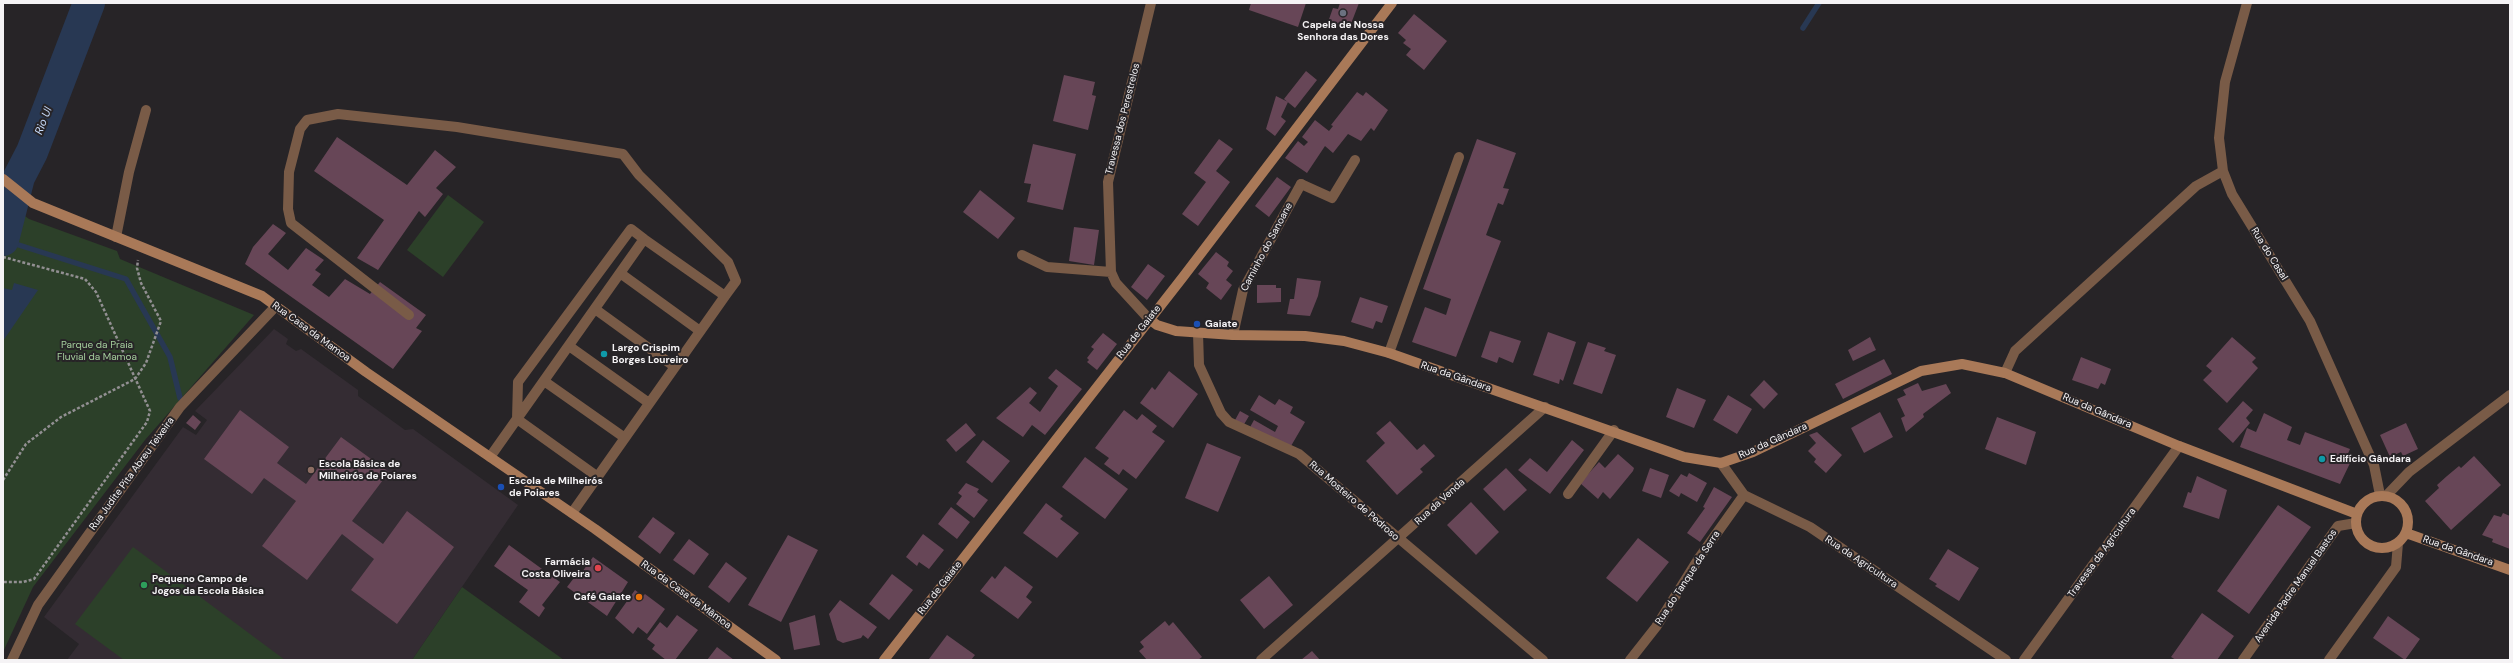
<!DOCTYPE html>
<meta charset="utf-8">
<style>
body{margin:0}
#map{position:relative;width:2513px;height:663px;overflow:hidden;background:#272427;font-family:"DM Sans",sans-serif}
canvas{display:block}
.frame{position:absolute;inset:0;border:4px solid #f5f3f5;pointer-events:none}
</style>
<div id="map">
<canvas width="2513" height="663"></canvas>
<div class="frame"></div>
</div>
<script>
const context = document.querySelector('canvas').getContext('2d');
context.lineJoin = 'round';
function fill(path, color) { context.fillStyle = color; context.fill(path, 'evenodd'); }
const poly = rows => new Path2D(rows.map(r => 'M' + r).join(''));
function stroke(path, color, width, dash) { context.strokeStyle = color; context.lineWidth = width; context.lineCap = dash ? 'butt' : 'round'; context.setLineDash(dash || []); context.stroke(path); }
function drawText(font, color, halo, rows, align = 'center') {
  context.font = font + ' "DM Sans",sans-serif'; context.lineWidth = 4; context.setLineDash([]); context.textBaseline = 'middle'; context.strokeStyle = halo; context.fillStyle = color; for (const [text, x, y, turn = 0] of rows) {
    context.save(); context.translate(x, y); context.rotate((+turn || 0) * Math.PI / 180); context.textAlign = isNaN(turn) ? turn : align; if (halo) context.strokeText(text, 0, 0); context.fillText(text, 0, 0); context.restore();
  }
}
fill(poly([
 [274,329,288,339,286,344,296,351,301,349,358,390,358,396,405,430,413,429,518,505,412,660,67,660,79,644,44,617,183,427,196,435,207,420,195,411]
]), '#342c33');
fill(poly([
 [448,195,484,222,443,277,407,250],
 [3,200,29,219,117,251,120,259,254,315,145,440,33,587,3,652],
 [133,547,285,660,124,660,75,624],
 [462,587,564,660,412,660]
]), '#2c4029');
fill(poly([
 [14,283,38,290,3,341,3,288,12,290]
]), '#283853');
stroke(poly([
 [1803,28,1819,3],
 [3,240,126,279,170,357,180,398]
]), '#283853', 5.5);
stroke(poly([
 [3,240,19,177,32,152,89,3]
]), '#283853', 32);
fill(poly([
 [1251,3,1306,3,1298,27,1249,10],
 [1340,3,1359,3,1349,29,1328,22,1333,8,1338,9],
 [1414,14,1447,41,1424,70,1406,55,1411,49,1403,43,1406,40,1398,33],
 [1306,71,1317,80,1295,108,1284,99],
 [1064,75,1095,82,1092,95,1096,96,1088,130,1053,121],
 [1357,92,1363,96,1366,92,1388,110,1374,131,1371,128,1361,141,1348,134,1333,153,1325,146,1307,173,1285,158,1298,141,1304,146,1308,142,1302,137,1315,120,1329,131,1333,126,1331,125],
 [1276,96,1288,102,1281,117,1286,121,1275,136,1266,129],
 [337,137,407,185,435,150,456,167,436,188,443,194,425,217,419,211,378,270,357,258,384,220,314,171],
 [1219,139,1233,149,1216,171,1230,182,1198,226,1182,214,1206,182,1194,173],
 [1477,139,1516,153,1503,188,1509,189,1503,205,1498,203,1486,235,1501,241,1456,357,1412,342,1425,307,1446,315,1451,299,1423,289],
 [1033,144,1076,154,1063,210,1027,202,1031,184,1024,183],
 [1277,177,1291,187,1269,217,1255,206],
 [980,190,1015,218,998,239,963,212],
 [273,224,286,233,268,254,288,270,306,248,324,260,315,270,321,274,312,285,329,297,345,279,370,294,380,282,426,315,416,328,422,331,393,369,245,264,253,247],
 [1074,227,1099,230,1094,265,1069,261],
 [1216,252,1229,262,1227,266,1233,271,1226,280,1232,285,1221,300,1206,288,1209,283,1198,274],
 [1148,264,1165,276,1147,300,1131,287],
 [1297,278,1321,281,1318,296,1310,316,1287,314,1290,299,1294,299],
 [1257,285,1276,285,1276,288,1281,288,1281,302,1257,303],
 [1360,297,1388,306,1382,323,1376,321,1373,329,1351,322],
 [1490,331,1521,341,1513,363,1499,357,1497,363,1481,357],
 [1548,332,1576,342,1563,381,1560,379,1559,384,1533,375],
 [1103,333,1117,344,1097,370,1087,362,1089,360,1087,358,1094,349,1091,347],
 [1870,337,1876,350,1853,361,1848,350],
 [2232,337,2256,358,2252,362,2258,368,2227,403,2203,380,2212,371,2206,366],
 [1588,342,1606,348,1604,351,1616,355,1602,394,1573,384],
 [2081,357,2111,369,2105,385,2101,383,2098,389,2072,380],
 [1884,359,1892,374,1843,399,1835,384],
 [1056,369,1082,389,1045,435,1032,425,1023,437,996,418,1030,387,1037,393,1029,403,1040,412,1058,386,1048,378],
 [1169,371,1198,394,1173,428,1140,403,1152,387,1155,390],
 [1764,380,1778,394,1764,409,1750,395],
 [1918,383,1922,391,1946,384,1951,393,1923,414,1924,417,1906,432,1901,418,1905,416,1897,399,1906,395,1903,390],
 [1677,388,1706,400,1694,428,1666,417],
 [1259,395,1275,405,1279,399,1293,407,1290,413,1305,422,1291,446,1249,429,1254,420,1275,432,1278,426,1250,410],
 [1728,395,1752,409,1737,434,1713,420],
 [2243,401,2253,410,2246,418,2250,423,2233,443,2218,429],
 [240,410,289,447,277,463,306,484,341,437,389,472,352,521,383,544,407,511,454,547,397,624,351,590,374,559,342,534,307,580,262,546,296,501,264,478,252,494,204,459],
 [1124,410,1137,420,1142,414,1157,426,1152,432,1165,441,1136,479,1123,469,1119,475,1104,464,1109,458,1095,448],
 [1240,411,1249,416,1243,426,1234,422],
 [1880,412,1893,437,1864,453,1851,428],
 [2264,413,2292,427,2287,440,2300,445,2305,432,2350,449,2346,458,2352,459,2340,484,2240,447,2247,428,2256,432],
 [193,415,201,422,195,430,186,423],
 [1997,417,2036,432,2026,465,1985,449],
 [1390,421,1417,450,1424,444,1435,456,1420,469,1423,472,1397,495,1366,461,1385,443,1376,433],
 [966,423,976,435,956,452,946,440],
 [2406,423,2418,449,2403,456,2401,452,2390,457,2380,435],
 [1817,432,1842,455,1826,473,1814,462,1816,459,1808,451,1816,443,1809,435],
 [983,440,1010,461,992,483,966,462],
 [1572,440,1584,450,1550,494,1518,470,1530,458,1547,472],
 [1207,443,1241,457,1218,512,1185,498],
 [1618,454,1634,468,1633,471,1610,499,1603,492,1598,499,1580,483,1599,462,1605,468],
 [2474,456,2501,485,2451,530,2425,501,2439,488,2437,485,2447,476,2459,466,2461,468],
 [1085,457,1128,489,1105,519,1062,487],
 [1506,468,1527,490,1504,511,1483,489],
 [1650,468,1669,475,1661,498,1642,491],
 [1689,473,1707,483,1697,502,1681,493,1679,497,1669,491,1681,474,1687,477],
 [2197,476,2227,490,2219,519,2183,507,2188,492,2191,493],
 [966,483,979,489,977,492,988,500,974,518,956,504,962,496,958,493],
 [1714,487,1732,497,1700,542,1687,533,1705,508,1703,507],
 [1471,502,1499,532,1476,555,1447,525],
 [1046,503,1063,516,1060,519,1079,533,1057,558,1023,533],
 [2278,505,2311,527,2249,614,2217,591],
 [951,507,970,522,957,539,938,524],
 [2503,513,2510,516,2510,549,2492,542,2493,539,2482,535,2494,515,2501,517],
 [653,517,675,533,660,554,638,537],
 [923,534,944,550,929,569,919,562,917,566,906,557],
 [788,535,818,550,781,622,748,605],
 [1638,538,1669,562,1637,602,1606,578],
 [689,539,709,554,694,575,673,560],
 [509,545,560,582,542,605,545,608,539,617,519,602,528,590,494,566],
 [1948,549,1979,568,1959,601,1935,586,1937,584,1929,579],
 [593,557,628,582,607,616,567,587,580,570,582,572],
 [726,562,747,578,729,603,708,587],
 [1005,566,1033,587,1026,597,1032,602,1018,619,980,591,992,576,995,579],
 [892,574,913,590,889,620,869,604],
 [1269,576,1293,605,1264,629,1240,600],
 [635,590,643,596,645,594,665,609,647,634,638,627,633,634,615,618],
 [840,600,877,627,868,639,863,635,861,638,843,643,837,640,829,614],
 [2202,613,2234,636,2217,660,2176,660,2171,657],
 [677,615,698,630,675,660,666,660,652,649,655,645,647,639,660,622,667,628],
 [815,615,820,645,794,650,789,623],
 [2388,616,2420,639,2405,660,2373,638],
 [1165,621,1169,626,1173,622,1202,657,1198,660,1147,660,1139,651,1144,647,1140,642],
 [947,635,975,655,971,660,929,659],
 [717,647,734,660,707,660],
 [1312,651,1320,660,1301,660]
]), '#674657');
stroke(poly([
 [3,257,85,279,96,292,150,411,147,422,34,579,23,582,3,582],
 [3,480,26,444,61,417,135,379,146,363,161,321,141,283,137,268,138,260]
]), '#928f92', 2.5, [3, 2]);
stroke(poly([
 [1301,184,1332,198,1355,160],
 [116,237,129,172,146,110],
 [620,273,700,331],
 [595,309,675,367],
 [409,315,291,223,288,209,289,172,300,129,307,120,338,114,457,127,623,154,639,175,728,262,736,281,725,296],
 [569,346,649,403],
 [1389,353,1459,157],
 [544,381,625,438],
 [490,457,644,239,725,296,572,513],
 [598,477,517,419,518,382,631,229,644,239],
 [12,660,38,605,180,407,276,306]
]), '#795b47', 10);
stroke(poly([
 [2247,3,2225,82,2219,138,2223,171,2232,194,2310,321,2374,465,2380,495],
 [1022,255,1047,267,1111,272],
 [1149,319,1116,283,1111,272,1108,182,1151,3],
 [1198,333,1199,365,1221,413,1229,422,1299,454,1543,660],
 [1233,335,1243,290,1301,184],
 [2005,373,2015,351,2196,186,2223,171],
 [1721,463,1744,495,1810,527,2006,660],
 [1568,494,1614,430],
 [2386,496,2409,472,2510,395],
 [1261,660,1545,407],
 [1630,660,1656,627,1699,558,1744,495],
 [2024,660,2179,446],
 [2243,660,2338,526,2356,523],
 [2329,660,2396,567,2398,543]
]), '#795b47', 10);
stroke(poly([
 [3,179,33,203,262,296,366,372,595,529,776,660],
 [1149,319,1157,325,1176,331,1233,335,1305,336,1344,341,1389,353,1684,457,1721,463,1753,452,1921,371,1962,364,2005,373,2179,446,2357,514],
 '2356 522a26 26 0 1 1 52 0a26 26 0 1 1-52 0Z',
 [2406,533,2510,570],
 [884,660,1183,277,1392,3]
]), '#a97958', 10);
for (const [x, y, r, color] of [
 [1343,13,4,"#6b7280"],
 [1197,324,4,"#1a4fb4"],
 [604,354,4,"#0f9aa8"],
 [2322,459,4,"#0f9aa8"],
 [311,470,4,"#8d6e63"],
 [501,487,4,"#1a4fb4"],
 [598,568,4,"#e0444e"],
 [144,585,4,"#2e9e5b"],
 [639,597,4,"#e8710a"]
]) { const dot = new Path2D(); dot.arc(x, y, r, 0, 2 * Math.PI); context.fillStyle = color; context.fill(dot); stroke(dot, '#272427', 1.5); }
drawText('bold 10px', '#f5f3f5', '#272427', [
 ["Capela de Nossa",1343,25,"center"],
 ["Senhora das Dores",1343,37,"center"],
 ["Gaiate",1205,324],
 ["Largo Crispim",612,348],
 ["Borges Loureiro",612,360],
 ["Edifício Gândara",2330,459],
 ["Escola Básica de",319,464],
 ["Milheirós de Poiares",319,476],
 ["Escola de Milheirós",509,481],
 ["de Poiares",509,493],
 ["Farmácia",590,562,"right"],
 ["Costa Oliveira",590,574,"right"],
 ["Pequeno Campo de",152,579],
 ["Jogos da Escola Básica",152,591],
 ["Café Gaiate",631,597,"right"]
], 'left');
drawText('10px', '#f5f3f5', '#272427', [
 ["Travessa dos Perestrelos",1123,119,-76],
 ["Caminho do Sanoane",1267,247,-62],
 ["Rua do Casal",2269,254,58],
 ["Rua Casa da Mamoa",311,332,36],
 ["Rua de Gaiate",1139,332,-52],
 ["Rua da Gândara",1456,377,19],
 ["Rua da Gândara",2097,411,23],
 ["Rua da Gândara",1773,441,-24],
 ["Rua Judite Pita Abreu Teixeira",132,474,-54],
 ["Rua Mosteiro de Pedroso",1354,501,41],
 ["Rua da Venda",1440,502,-42],
 ["Rua da Gândara",2458,551,19],
 ["Travessa da Agricultura",2102,553,-54],
 ["Rua da Agricultura",1861,562,34],
 ["Rua do Tanque da Serra",1688,578,-57],
 ["Avenida Padre Manuel Bastos",2296,586,-55],
 ["Rua de Gaiate",940,588,-52],
 ["Rua da Casa da Mâmoa",686,595,36]
]);
drawText('10px', '#a5cf9d', '#272427', [
 ["Parque da Praia",97,345],
 ["Fluvial da Mamoa",97,357]
]);
drawText('italic 11px', '#c9ddfd', '#272427', [
 ["Rio Ul",44,121,-69]
]);
</script>
